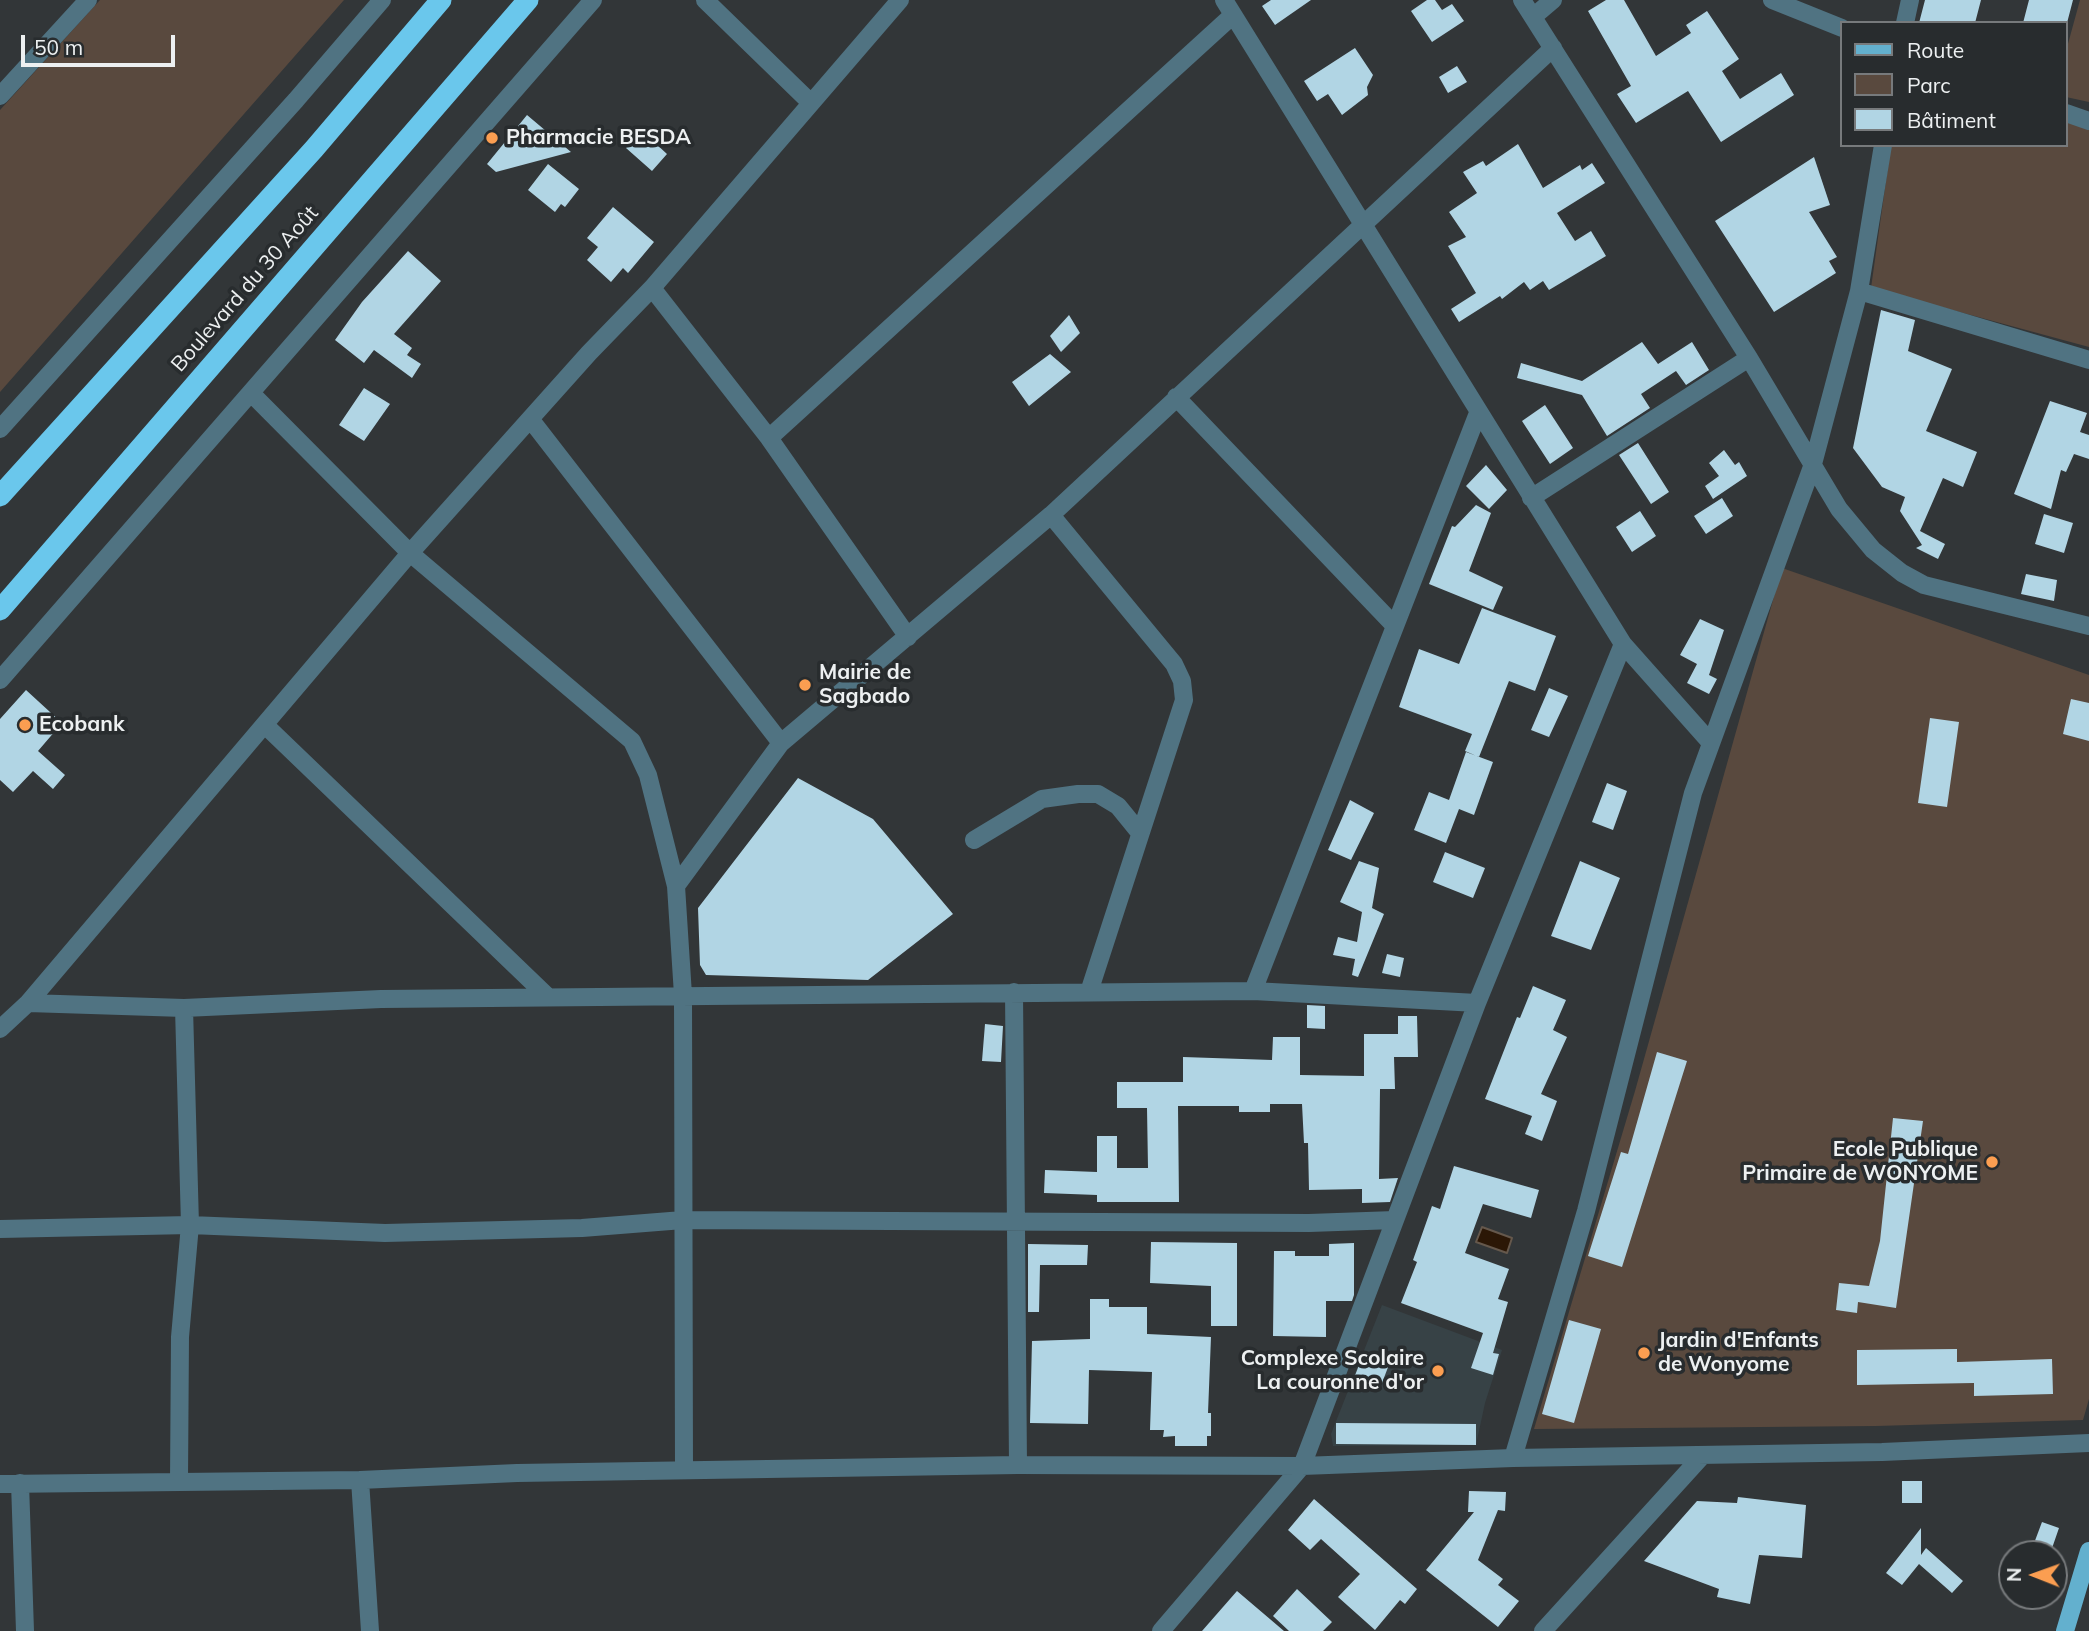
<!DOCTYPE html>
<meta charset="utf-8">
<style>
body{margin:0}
#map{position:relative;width:2089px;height:1631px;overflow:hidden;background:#323638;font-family:Mulish,sans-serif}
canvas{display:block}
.legend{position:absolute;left:1840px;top:21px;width:228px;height:126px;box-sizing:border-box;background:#282c2e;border:2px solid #777a7c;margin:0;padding:9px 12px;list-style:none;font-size:21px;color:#edf0f1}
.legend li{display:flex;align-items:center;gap:14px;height:35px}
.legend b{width:35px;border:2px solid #777a7c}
.north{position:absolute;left:1998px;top:1540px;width:70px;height:70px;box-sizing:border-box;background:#282c2e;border:2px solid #777a7c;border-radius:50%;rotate:271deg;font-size:19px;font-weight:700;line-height:28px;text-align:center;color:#edf0f1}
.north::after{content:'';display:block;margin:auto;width:24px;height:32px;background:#fb9e51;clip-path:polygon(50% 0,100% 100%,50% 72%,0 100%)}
.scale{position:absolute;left:21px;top:35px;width:154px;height:32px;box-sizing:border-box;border:4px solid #edf0f1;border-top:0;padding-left:9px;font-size:21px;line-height:24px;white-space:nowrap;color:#edf0f1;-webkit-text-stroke:5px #282c2e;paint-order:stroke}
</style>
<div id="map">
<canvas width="2089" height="1631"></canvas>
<ul class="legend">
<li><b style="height:9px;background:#63b0ce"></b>Route</li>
<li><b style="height:19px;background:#59493e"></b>Parc</li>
<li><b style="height:19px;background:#b1d5e4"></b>Bâtiment</li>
</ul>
<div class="north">N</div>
<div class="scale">50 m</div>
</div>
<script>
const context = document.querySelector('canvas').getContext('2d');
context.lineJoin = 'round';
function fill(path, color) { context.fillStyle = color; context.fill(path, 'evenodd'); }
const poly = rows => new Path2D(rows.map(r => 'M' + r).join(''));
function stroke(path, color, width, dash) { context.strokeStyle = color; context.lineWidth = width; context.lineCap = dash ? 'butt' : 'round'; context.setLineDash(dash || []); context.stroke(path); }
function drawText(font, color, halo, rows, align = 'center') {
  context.font = font + ' Mulish,sans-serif'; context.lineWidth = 7; context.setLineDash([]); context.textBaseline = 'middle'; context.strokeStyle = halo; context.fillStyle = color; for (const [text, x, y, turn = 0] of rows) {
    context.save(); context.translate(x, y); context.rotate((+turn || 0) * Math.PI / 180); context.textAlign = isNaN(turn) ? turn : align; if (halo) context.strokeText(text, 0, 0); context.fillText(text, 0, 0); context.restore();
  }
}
fill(poly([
 [1382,1305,1502,1350,1485,1403,1476,1445,1333,1446,1331,1434]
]), '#374246');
fill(poly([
 [100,0,344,0,0,392,0,110],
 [2080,0,2089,0,2089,102,2066,97,2066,51],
 [2066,117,2089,124,2089,347,1871,288,1891,145,2066,145],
 [1782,568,2089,675,2089,1399,2083,1420,1876,1426,1534,1429,1635,1091]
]), '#59493e');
const water = poly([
 [1482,1227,1512,1238,1507,1253,1476,1242,1482,1227]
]);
fill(water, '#2b1706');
stroke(water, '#65584c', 2);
fill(poly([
 [1271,0,1311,0,1275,25,1262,6],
 [1427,0,1435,0,1442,10,1452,4,1464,21,1432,42,1411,11],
 [1606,0,1624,0,1656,56,1691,33,1686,25,1707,11,1739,59,1722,71,1740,99,1781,73,1794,95,1721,142,1688,91,1636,123,1617,94,1631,86,1588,11],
 [1925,0,1981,0,1975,23,1919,23],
 [2029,0,2073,0,2067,23,2023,23],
 [1355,48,1373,75,1367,87,1368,95,1342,115,1328,94,1317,101,1304,81],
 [1457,66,1467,82,1448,93,1439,77],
 [527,115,571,152,496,172,487,164],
 [642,131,667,154,652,171,626,148],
 [1518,144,1543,188,1580,165,1582,170,1592,163,1605,183,1557,213,1575,241,1591,231,1606,256,1549,290,1543,281,1530,290,1524,282,1502,299,1500,296,1459,322,1451,309,1476,293,1448,246,1466,237,1449,212,1477,193,1463,172,1483,161,1486,166],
 [1814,157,1830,205,1809,212,1837,257,1829,261,1836,273,1774,312,1715,221],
 [548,164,579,189,565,207,561,204,555,212,528,190],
 [613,207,654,242,628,273,623,268,611,282,587,260,598,247,587,238],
 [408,251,441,281,394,334,412,348,407,355,421,364,412,378,374,350,364,363,335,340,362,302],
 [1881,310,1915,320,1908,351,1952,369,1926,431,1977,452,1963,487,1943,478,1920,531,1945,544,1938,559,1916,548,1922,545,1900,511,1905,497,1882,487,1853,448],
 [1069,315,1080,333,1061,352,1050,336],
 [1642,342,1658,364,1692,342,1709,370,1686,385,1676,371,1641,394,1650,408,1607,436,1582,395,1517,378,1521,363,1582,381],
 [1050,354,1071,372,1029,406,1012,382],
 [364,388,390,404,364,441,339,425],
 [2050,401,2087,413,2080,432,2089,435,2089,459,2074,454,2066,472,2061,470,2051,509,2014,494],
 [1545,405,1573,448,1550,464,1522,421],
 [1638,443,1669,492,1651,504,1619,455],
 [1724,450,1735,465,1739,462,1747,476,1713,499,1705,486,1719,476,1709,463],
 [1486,465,1507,490,1489,509,1466,486],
 [1722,498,1733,516,1706,534,1694,516],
 [1476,505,1491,513,1469,571,1503,587,1493,610,1429,584,1452,526,1455,527],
 [1640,511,1656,536,1632,552,1616,527],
 [2044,514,2073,523,2064,553,2035,544],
 [2026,574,2057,580,2054,601,2021,594],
 [1482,608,1556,636,1535,691,1509,681,1479,757,1465,751,1472,734,1399,707,1419,649,1459,664],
 [1700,619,1724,630,1709,675,1717,679,1709,694,1687,683,1697,664,1680,655],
 [1549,688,1568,696,1549,737,1531,730],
 [26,690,62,723,38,751,65,775,53,789,33,771,13,792,0,780,0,719],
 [2071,699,2089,703,2089,741,2063,734],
 [1930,718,1959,722,1947,807,1918,803],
 [1466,752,1493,762,1474,815,1459,809,1446,843,1414,830,1429,792,1449,800],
 [798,778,873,819,953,914,868,980,706,975,700,965,698,908],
 [1607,783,1627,791,1613,830,1592,822],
 [1350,800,1374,813,1351,860,1328,850],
 [1445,852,1485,868,1473,898,1433,882],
 [1359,861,1379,868,1372,908,1384,914,1358,977,1352,975,1355,959,1333,955,1338,937,1357,942,1362,912,1340,902],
 [1580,861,1620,878,1591,950,1551,936],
 [1387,954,1404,958,1400,977,1382,973],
 [1533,986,1566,1000,1553,1030,1567,1037,1541,1094,1557,1101,1542,1141,1525,1134,1532,1116,1485,1099,1517,1017,1520,1018],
 [1307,1005,1325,1006,1325,1029,1307,1028],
 [1398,1016,1417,1016,1418,1057,1394,1057,1395,1089,1380,1089,1379,1179,1398,1178,1390,1202,1362,1203,1362,1189,1309,1190,1308,1143,1304,1143,1302,1104,1270,1104,1270,1112,1239,1112,1239,1106,1178,1106,1179,1202,1097,1202,1097,1195,1044,1193,1045,1170,1097,1172,1097,1136,1117,1136,1117,1168,1148,1168,1147,1108,1117,1108,1117,1082,1183,1082,1183,1057,1272,1060,1273,1037,1300,1037,1300,1075,1364,1076,1364,1034,1398,1034],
 [985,1024,1003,1026,1001,1062,982,1061],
 [1657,1052,1687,1061,1622,1267,1588,1256,1621,1152,1628,1154],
 [1893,1118,1923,1121,1896,1308,1858,1302,1857,1313,1836,1310,1839,1283,1869,1286,1880,1241],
 [1454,1166,1539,1190,1531,1218,1483,1204,1465,1253,1509,1269,1498,1299,1508,1302,1493,1353,1499,1354,1493,1375,1471,1368,1483,1333,1401,1303,1417,1262,1413,1260,1432,1206,1440,1209],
 [1151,1242,1237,1243,1237,1326,1211,1326,1211,1286,1150,1283],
 [1354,1243,1354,1295,1352,1301,1326,1301,1326,1337,1273,1336,1274,1251,1295,1251,1295,1256,1329,1256,1329,1244],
 [1028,1244,1088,1245,1087,1265,1040,1265,1039,1312,1028,1312],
 [1090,1299,1109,1299,1109,1307,1147,1307,1147,1334,1211,1337,1208,1413,1211,1413,1211,1436,1207,1436,1207,1446,1175,1446,1175,1436,1163,1437,1164,1430,1150,1430,1152,1372,1089,1370,1088,1424,1030,1423,1032,1341,1090,1339],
 [1569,1320,1601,1329,1574,1423,1542,1414],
 [1957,1349,1957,1362,2052,1359,2053,1394,1974,1396,1974,1383,1857,1385,1857,1350],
 [1390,1362,1382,1383,1351,1386,1359,1365],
 [1336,1423,1476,1424,1476,1445,1336,1444],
 [1902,1481,1922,1481,1922,1503,1902,1503],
 [1469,1491,1506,1492,1505,1511,1498,1510,1478,1560,1503,1579,1498,1585,1519,1601,1498,1627,1426,1570,1474,1512,1468,1512],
 [1738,1497,1806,1505,1802,1558,1759,1555,1750,1604,1717,1597,1719,1589,1644,1561,1697,1501,1737,1503],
 [1314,1499,1417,1589,1405,1604,1400,1600,1375,1630,1338,1597,1360,1574,1321,1539,1310,1550,1288,1530],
 [2042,1522,2059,1528,2050,1554,2030,1554],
 [1921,1528,1921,1555,1926,1548,1963,1581,1952,1593,1919,1564,1902,1585,1886,1573],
 [1297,1589,1332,1622,1323,1631,1289,1631,1273,1616],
 [1237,1591,1284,1631,1202,1631]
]), '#b1d5e4');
stroke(poly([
 [705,0,811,103],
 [1224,0,1623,644,1710,742],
 [1522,0,1749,358,1839,509,1873,550,1902,573,1924,585,2089,626],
 [1772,0,1842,28],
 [1533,17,1553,0],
 [1905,23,1910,0],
 [0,96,88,0],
 [2066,113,2089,121],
 [652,288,769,438,908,637],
 [1859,291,2089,360],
 [252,394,410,553,632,741,648,775,676,886,683,995,684,1470],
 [1176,397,1394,625],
 [531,420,781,743],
 [0,429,296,100,382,0],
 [769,438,1233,15],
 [1531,498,1749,358],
 [1051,515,1174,664,1182,681,1184,700,1089,992],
 [0,680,593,0],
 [266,726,548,997],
 [974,840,1042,799,1078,794,1098,794,1118,806,1140,833],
 [676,886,781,743,1051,515,1553,48],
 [1253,991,1478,413],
 [1014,992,1018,1465],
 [28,1003,184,1008,381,999,1253,991,1477,1003],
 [0,1029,28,1003,410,553,589,353,652,288,900,0],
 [0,1229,190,1225,385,1233,582,1228,683,1220,1309,1223,1395,1220],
 [1513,1458,1586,1211,1693,793,1813,464,1859,291,1883,145],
 [179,1480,180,1337,190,1225,184,1008],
 [360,1480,370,1631],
 [20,1483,25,1631],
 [0,1484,360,1480,517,1473,1018,1465,1302,1466,1513,1458,1882,1452,2089,1443],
 [1161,1631,1302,1466,1477,1003,1623,644],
 [1543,1631,1703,1455]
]), '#507382', 18);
stroke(poly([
 [2065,1631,2089,1551]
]), '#63b0ce', 18);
stroke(poly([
 [0,496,314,149,441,0],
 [0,610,528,0]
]), '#6ac7ec', 21);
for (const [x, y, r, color] of [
 [492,138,7,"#fb9e51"],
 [805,685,7,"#fb9e51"],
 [25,725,7,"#fb9e51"],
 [1992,1162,7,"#fb9e51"],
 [1644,1353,7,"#fb9e51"],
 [1438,1371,7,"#fb9e51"]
]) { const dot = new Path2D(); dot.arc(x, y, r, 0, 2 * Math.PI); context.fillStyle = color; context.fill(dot); stroke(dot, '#282c2e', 2.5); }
drawText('bold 21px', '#edf0f1', '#282c2e', [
 ["Pharmacie BESDA",506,138],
 ["Mairie de",819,673],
 ["Sagbado",819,697],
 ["Ecobank",39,725],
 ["Ecole Publique",1978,1150,"right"],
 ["Primaire de WONYOME",1978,1174,"right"],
 ["Jardin d'Enfants",1658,1341],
 ["de Wonyome",1658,1365],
 ["Complexe Scolaire",1424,1359,"right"],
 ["La couronne d'or",1424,1383,"right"]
], 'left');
drawText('21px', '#edf0f1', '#282c2e', [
 ["Boulevard du 30 Août",245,289,-49]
]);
</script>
